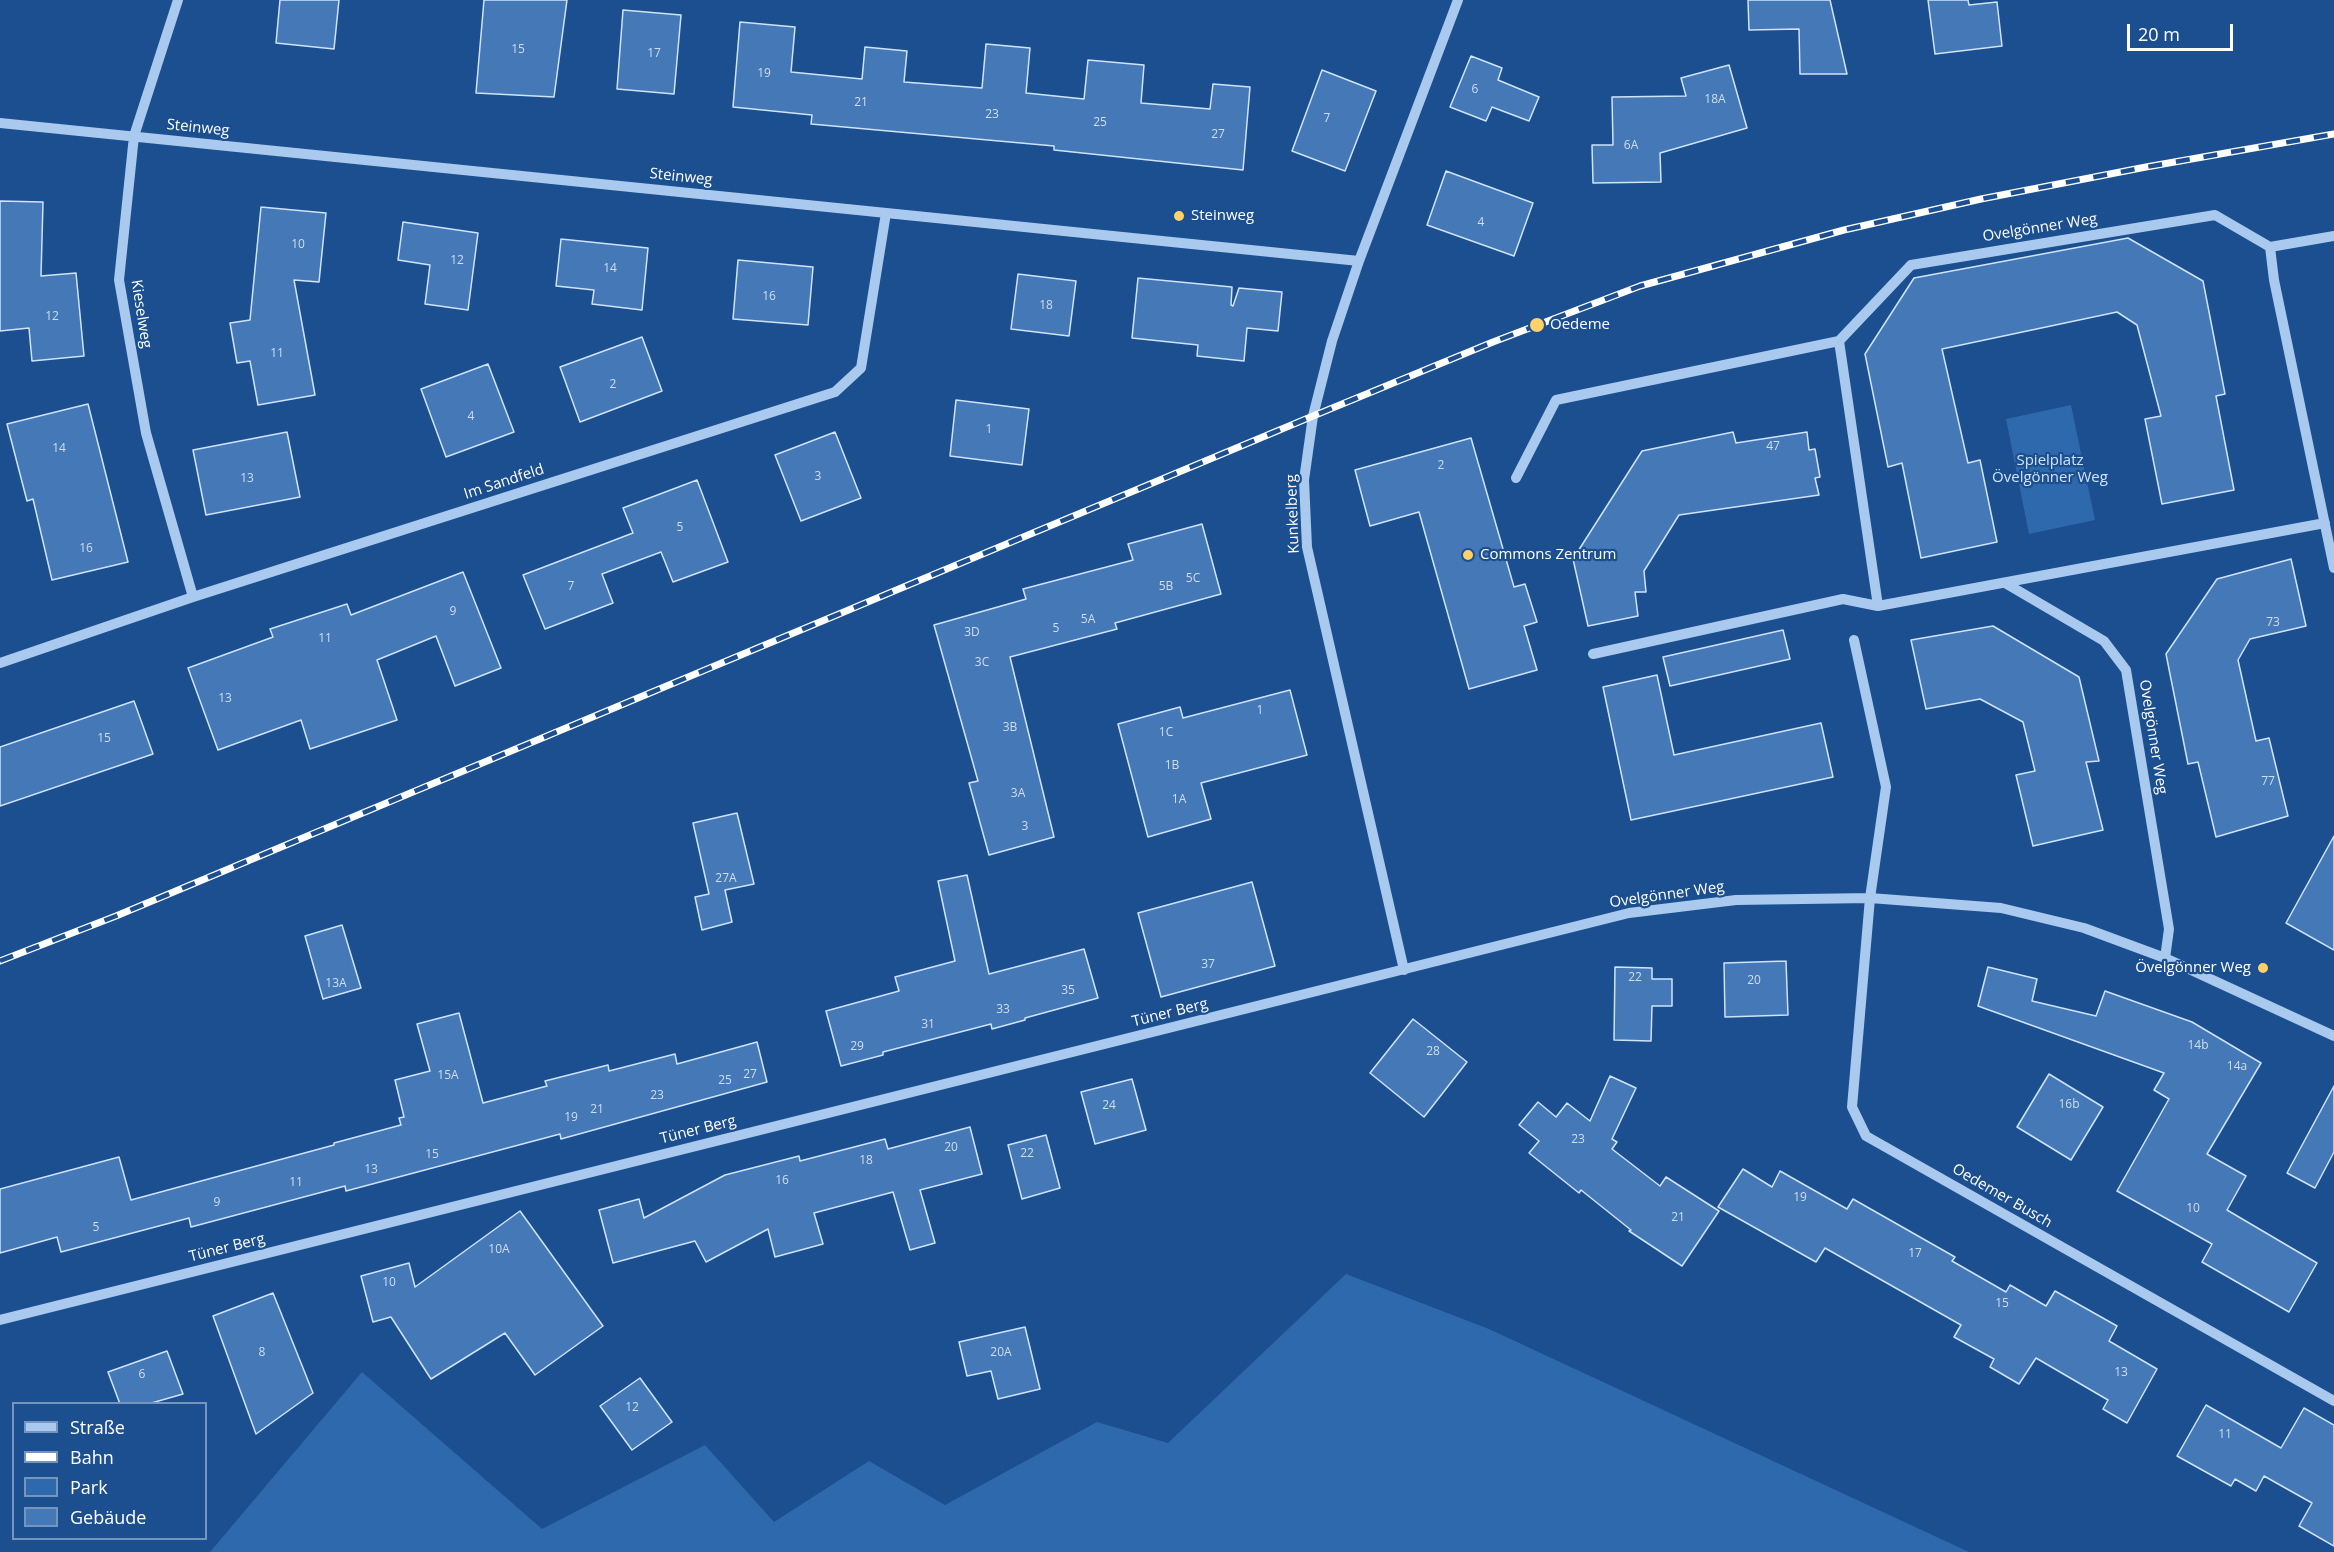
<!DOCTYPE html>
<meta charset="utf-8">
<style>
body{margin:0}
#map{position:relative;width:2334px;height:1552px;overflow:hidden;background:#1b4f8f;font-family:"Open Sans",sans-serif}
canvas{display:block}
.legend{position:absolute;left:12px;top:1402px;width:195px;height:138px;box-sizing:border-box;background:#1b4f8f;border:2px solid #7695bc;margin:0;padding:8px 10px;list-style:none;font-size:18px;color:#fff}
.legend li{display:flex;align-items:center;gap:12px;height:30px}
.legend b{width:30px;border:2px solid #7695bc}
.scale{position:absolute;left:2127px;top:24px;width:106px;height:27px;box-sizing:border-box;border:3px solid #fff;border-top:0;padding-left:8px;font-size:18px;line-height:21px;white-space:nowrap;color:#fff;-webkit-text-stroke:4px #1b4f8f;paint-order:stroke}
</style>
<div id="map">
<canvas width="2334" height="1552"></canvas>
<ul class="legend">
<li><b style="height:8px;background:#a9c9ee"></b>Straße</li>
<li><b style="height:8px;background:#fff"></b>Bahn</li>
<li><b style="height:16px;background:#2e69ad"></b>Park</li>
<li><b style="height:16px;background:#4478b7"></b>Gebäude</li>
</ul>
<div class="scale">20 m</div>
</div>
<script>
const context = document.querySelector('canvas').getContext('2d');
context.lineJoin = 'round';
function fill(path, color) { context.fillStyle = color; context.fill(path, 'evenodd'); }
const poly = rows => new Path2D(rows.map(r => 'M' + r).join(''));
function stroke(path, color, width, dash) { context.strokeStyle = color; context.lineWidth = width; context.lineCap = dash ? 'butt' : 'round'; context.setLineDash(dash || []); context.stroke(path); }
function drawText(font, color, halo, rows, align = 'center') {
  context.font = font + ' "Open Sans",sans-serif'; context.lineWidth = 4.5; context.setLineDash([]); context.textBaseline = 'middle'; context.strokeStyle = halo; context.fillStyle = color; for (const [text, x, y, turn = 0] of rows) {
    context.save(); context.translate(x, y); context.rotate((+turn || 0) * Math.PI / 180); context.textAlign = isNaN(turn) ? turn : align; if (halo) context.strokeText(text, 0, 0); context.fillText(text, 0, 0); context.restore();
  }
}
fill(poly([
 [2071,405,2095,520,2029,534,2006,419],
 [1346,1274,1489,1329,1969,1552,210,1552,362,1372,542,1529,705,1445,774,1522,869,1461,945,1505,1097,1422,1168,1443]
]), '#2e69ad');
const building = poly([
 [280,0,339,0,334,49,276,43,280,0],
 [484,0,567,0,554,97,476,93,484,0],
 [1748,0,1830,0,1847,74,1800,74,1799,29,1749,30,1748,0],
 [1928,0,1968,0,1969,5,1997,2,2002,46,1935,54,1928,0],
 [623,10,681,15,674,94,617,89,623,10],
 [740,22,795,27,791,72,862,79,865,47,907,51,904,82,982,88,986,44,1030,48,1026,93,1084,99,1088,60,1144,65,1141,103,1210,109,1213,84,1250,87,1243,170,1054,150,1054,146,811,124,812,115,733,107,740,22],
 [1471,56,1502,68,1498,80,1539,97,1529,121,1492,107,1486,121,1450,107,1471,56],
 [1729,65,1747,128,1660,153,1661,182,1593,183,1592,145,1613,145,1612,97,1686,96,1681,78,1729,65],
 [1322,70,1376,91,1345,171,1292,151,1322,70],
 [1446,171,1533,203,1514,256,1427,225,1446,171],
 [0,201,43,202,41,276,76,273,84,356,32,361,29,328,0,331,0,201],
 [261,207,326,213,319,282,294,280,315,395,258,405,250,361,237,363,230,323,250,320,261,207],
 [403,222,478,233,468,310,425,304,430,265,398,260,403,222],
 [2128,238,2203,281,2225,394,2216,396,2234,490,2162,504,2145,419,2161,416,2137,325,2117,312,1942,349,1968,463,1980,460,1997,542,1921,558,1902,463,1888,467,1865,354,1914,278,2128,238],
 [561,239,648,248,642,310,592,304,594,290,556,286,561,239],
 [738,260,813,267,808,325,733,319,738,260],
 [1018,274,1076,281,1069,336,1011,329,1018,274],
 [1138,278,1232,287,1231,305,1233,306,1239,288,1282,292,1278,331,1247,328,1244,361,1197,356,1198,345,1132,338,1138,278],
 [642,337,662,391,580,422,560,367,642,337],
 [488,364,514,432,446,457,421,389,488,364],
 [956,400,1029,409,1022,465,950,456,956,400],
 [88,404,128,562,52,580,33,499,27,501,7,424,88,404],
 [287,432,300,497,206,515,193,450,287,432],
 [835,432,861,498,801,521,775,455,835,432],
 [1733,432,1736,443,1807,432,1809,450,1815,449,1820,477,1815,478,1819,495,1679,515,1644,571,1646,592,1635,592,1638,616,1588,626,1573,559,1642,451,1733,432],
 [1471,438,1514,587,1525,584,1537,622,1524,626,1537,670,1469,689,1419,512,1370,526,1355,470,1471,438],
 [697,480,728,562,673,582,661,552,602,574,613,603,545,629,523,575,633,533,623,508,697,480],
 [1202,524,1221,594,1115,623,1117,629,1010,657,1054,837,989,855,969,783,978,781,934,625,1026,599,1023,589,1133,560,1128,544,1202,524],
 [2291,559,2306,626,2250,639,2238,660,2256,741,2269,738,2288,816,2216,837,2198,762,2188,764,2166,654,2217,579,2291,559],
 [463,572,501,668,455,686,436,636,377,660,397,720,310,749,301,720,218,750,188,668,273,637,270,629,347,604,351,615,463,572],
 [1993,626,2079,677,2099,761,2086,762,2103,830,2033,846,2016,775,2035,771,2023,722,1980,699,1926,709,1911,640,1993,626],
 [1783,630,1790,659,1670,686,1663,657,1783,630],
 [1657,675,1674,755,1821,723,1833,777,1631,820,1603,687,1657,675],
 [1290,690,1307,755,1201,783,1211,819,1148,837,1118,724,1180,707,1183,718,1290,690],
 [134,701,153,754,0,806,0,747,134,701],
 [737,813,754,884,725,890,732,922,702,930,695,897,709,894,693,823,737,813],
 [2334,836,2334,950,2286,923,2334,836],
 [967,875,989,974,1084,949,1098,998,1025,1018,1025,1020,992,1029,991,1024,883,1052,883,1055,841,1066,826,1011,899,991,895,977,955,961,938,881,967,875],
 [1252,882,1275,966,1161,997,1138,913,1252,882],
 [342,925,361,988,323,999,305,936,342,925],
 [1786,961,1788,1015,1725,1017,1724,963,1786,961],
 [1615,967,1652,968,1652,979,1672,979,1672,1006,1652,1006,1651,1041,1614,1040,1615,967],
 [1988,967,2037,979,2032,1001,2096,1016,2105,991,2192,1022,2261,1063,2207,1154,2246,1176,2227,1210,2317,1263,2289,1312,2202,1262,2212,1244,2117,1191,2169,1099,2154,1090,2164,1073,1978,1006,1988,967],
 [459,1013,483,1103,547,1086,545,1081,608,1065,609,1071,675,1054,677,1064,757,1042,767,1082,561,1139,560,1134,346,1191,345,1186,191,1227,189,1218,61,1252,57,1237,0,1253,0,1189,119,1157,131,1200,334,1145,334,1143,401,1125,399,1118,404,1117,395,1080,430,1071,417,1024,459,1013],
 [1413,1019,1467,1062,1424,1117,1370,1073,1413,1019],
 [2049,1074,2103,1107,2071,1160,2017,1127,2049,1074],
 [1610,1076,1636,1088,1612,1139,1617,1142,1612,1149,1660,1186,1666,1177,1719,1211,1682,1266,1629,1231,1631,1230,1581,1190,1579,1193,1529,1153,1539,1141,1519,1125,1538,1102,1556,1117,1567,1103,1590,1121,1610,1076],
 [1132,1079,1146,1130,1095,1144,1081,1092,1132,1079],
 [2334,1086,2334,1152,2315,1188,2287,1173,2334,1086],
 [970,1127,982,1174,920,1190,935,1243,910,1250,893,1192,814,1213,823,1244,775,1257,768,1229,706,1262,695,1241,613,1263,599,1210,639,1199,644,1218,725,1175,799,1156,800,1161,885,1139,888,1149,970,1127],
 [1046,1135,1060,1188,1022,1199,1008,1145,1046,1135],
 [1743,1169,1772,1187,1780,1171,1847,1209,1853,1199,1955,1257,1952,1261,2006,1292,2010,1285,2046,1306,2055,1291,2117,1326,2109,1341,2157,1369,2127,1423,2103,1409,2108,1400,2036,1358,2019,1384,1990,1367,1994,1359,1954,1337,1961,1325,1825,1248,1816,1262,1718,1207,1743,1169],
 [520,1211,603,1326,535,1375,505,1333,431,1379,391,1317,373,1322,361,1276,409,1263,415,1287,520,1211],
 [273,1293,313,1393,256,1434,213,1316,273,1293],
 [1025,1327,1040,1389,998,1399,991,1371,967,1376,959,1342,1025,1327],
 [167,1351,183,1394,148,1404,120,1404,108,1372,167,1351],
 [640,1378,672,1422,632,1450,600,1406,640,1378],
 [2206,1405,2281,1448,2304,1408,2334,1425,2334,1546,2299,1526,2312,1503,2264,1476,2256,1491,2235,1479,2231,1486,2177,1456,2206,1405]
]);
fill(building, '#4478b7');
stroke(building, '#cfe3fa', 1.5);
stroke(poly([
 [178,0,134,136,119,280,146,433,193,597],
 [0,123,1359,261],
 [2270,247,2334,236],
 [1839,341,1878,606],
 [1516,478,1556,400,1839,341,1911,265,2215,215,2270,247,2274,280,2334,568],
 [2005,583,2104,641,2126,670,2169,929,2165,958],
 [1854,640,1886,787,1870,898,1852,1107,1866,1136,2334,1401],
 [1593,654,1843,599,1878,606,2325,523],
 [0,663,193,597,835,392,861,368,886,213],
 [1404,970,1307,547,1304,480,1313,416,1332,341,1359,261,1458,0],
 [0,1320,1629,913,1736,900,1870,898,2001,908,2084,928,2165,958,2334,1036]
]), '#a9c9ee', 10);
const rail = poly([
 [0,961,116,916,1313,416,1493,342,1640,286,1844,230,1981,199,2146,167,2334,134]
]);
stroke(rail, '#fff', 7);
stroke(rail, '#1b4f8f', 4.5, [14]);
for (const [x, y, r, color] of [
 [1179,216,6,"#ffd166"],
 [1537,325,8,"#ffd166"],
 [1468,555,6,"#ffd166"],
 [2263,968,6,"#ffd166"]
]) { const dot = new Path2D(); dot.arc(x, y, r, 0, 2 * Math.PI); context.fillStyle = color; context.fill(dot); stroke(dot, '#1b4f8f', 2); }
drawText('12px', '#d0dded', null, [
 ["15",518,50],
 ["17",654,54],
 ["19",764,74],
 ["6",1475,90],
 ["18A",1715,100],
 ["21",861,103],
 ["23",992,115],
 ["7",1327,119],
 ["25",1100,123],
 ["27",1218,135],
 ["6A",1631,146],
 ["4",1481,223],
 ["10",298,245],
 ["12",457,261],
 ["14",610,269],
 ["16",769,297],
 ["18",1046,306],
 ["12",52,317],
 ["11",277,354],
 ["2",613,385],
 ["4",471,417],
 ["1",989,430],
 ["47",1773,447],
 ["14",59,449],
 ["2",1441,466],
 ["3",818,477],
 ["13",247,479],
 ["5",680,528],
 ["16",86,549],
 ["5C",1193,579],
 ["7",571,587],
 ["5B",1166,587],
 ["9",453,612],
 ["5A",1088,620],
 ["73",2273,623],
 ["5",1056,629],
 ["3D",972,633],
 ["11",325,639],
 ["3C",982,663],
 ["13",225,699],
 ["1",1260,711],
 ["3B",1010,728],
 ["1C",1166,733],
 ["15",104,739],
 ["1B",1172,766],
 ["77",2268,782],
 ["3A",1018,794],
 ["1A",1179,800],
 ["3",1025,827],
 ["27A",726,879],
 ["37",1208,965],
 ["22",1635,978],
 ["20",1754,981],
 ["13A",336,984],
 ["35",1068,991],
 ["33",1003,1010],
 ["31",928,1025],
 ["14b",2198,1046],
 ["29",857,1047],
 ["28",1433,1052],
 ["14a",2237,1067],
 ["27",750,1075],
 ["15A",448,1076],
 ["25",725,1081],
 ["23",657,1096],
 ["16b",2069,1105],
 ["24",1109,1106],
 ["21",597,1110],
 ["19",571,1118],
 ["23",1578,1140],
 ["20",951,1148],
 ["22",1027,1154],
 ["15",432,1155],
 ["18",866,1161],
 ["13",371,1170],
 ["16",782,1181],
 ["11",296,1183],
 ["19",1800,1198],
 ["9",217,1203],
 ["10",2193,1209],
 ["21",1678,1218],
 ["5",96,1228],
 ["10A",499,1250],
 ["17",1915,1254],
 ["10",389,1283],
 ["15",2002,1304],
 ["8",262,1353],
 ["20A",1001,1353],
 ["13",2121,1373],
 ["6",142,1375],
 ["12",632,1408],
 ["11",2225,1435]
]);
drawText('15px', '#fff', '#1b4f8f', [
 ["Steinweg",198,128,6],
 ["Steinweg",681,177,6],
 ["Ovelgönner Weg",2040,228,-9],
 ["Kieselweg",141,314,81],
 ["Im Sandfeld",504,482,-18],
 ["Kunkelberg",1293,514,-92],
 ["Ovelgönner Weg",2153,737,81],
 ["Ovelgönner Weg",1667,895,-8],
 ["Tüner Berg",1170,1013,-14],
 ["Tüner Berg",698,1130,-14],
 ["Oedemer Busch",2002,1196,30],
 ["Tüner Berg",227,1248,-14]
]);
drawText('15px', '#fff', '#1b4f8f', [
 ["Steinweg",1191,216],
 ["Oedeme",1550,325],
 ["Commons Zentrum",1480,555],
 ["Övelgönner Weg",2251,968,"right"]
], 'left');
drawText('15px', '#cfe3fa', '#1b4f8f', [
 ["Spielplatz",2050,461],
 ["Övelgönner Weg",2050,478]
]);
</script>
